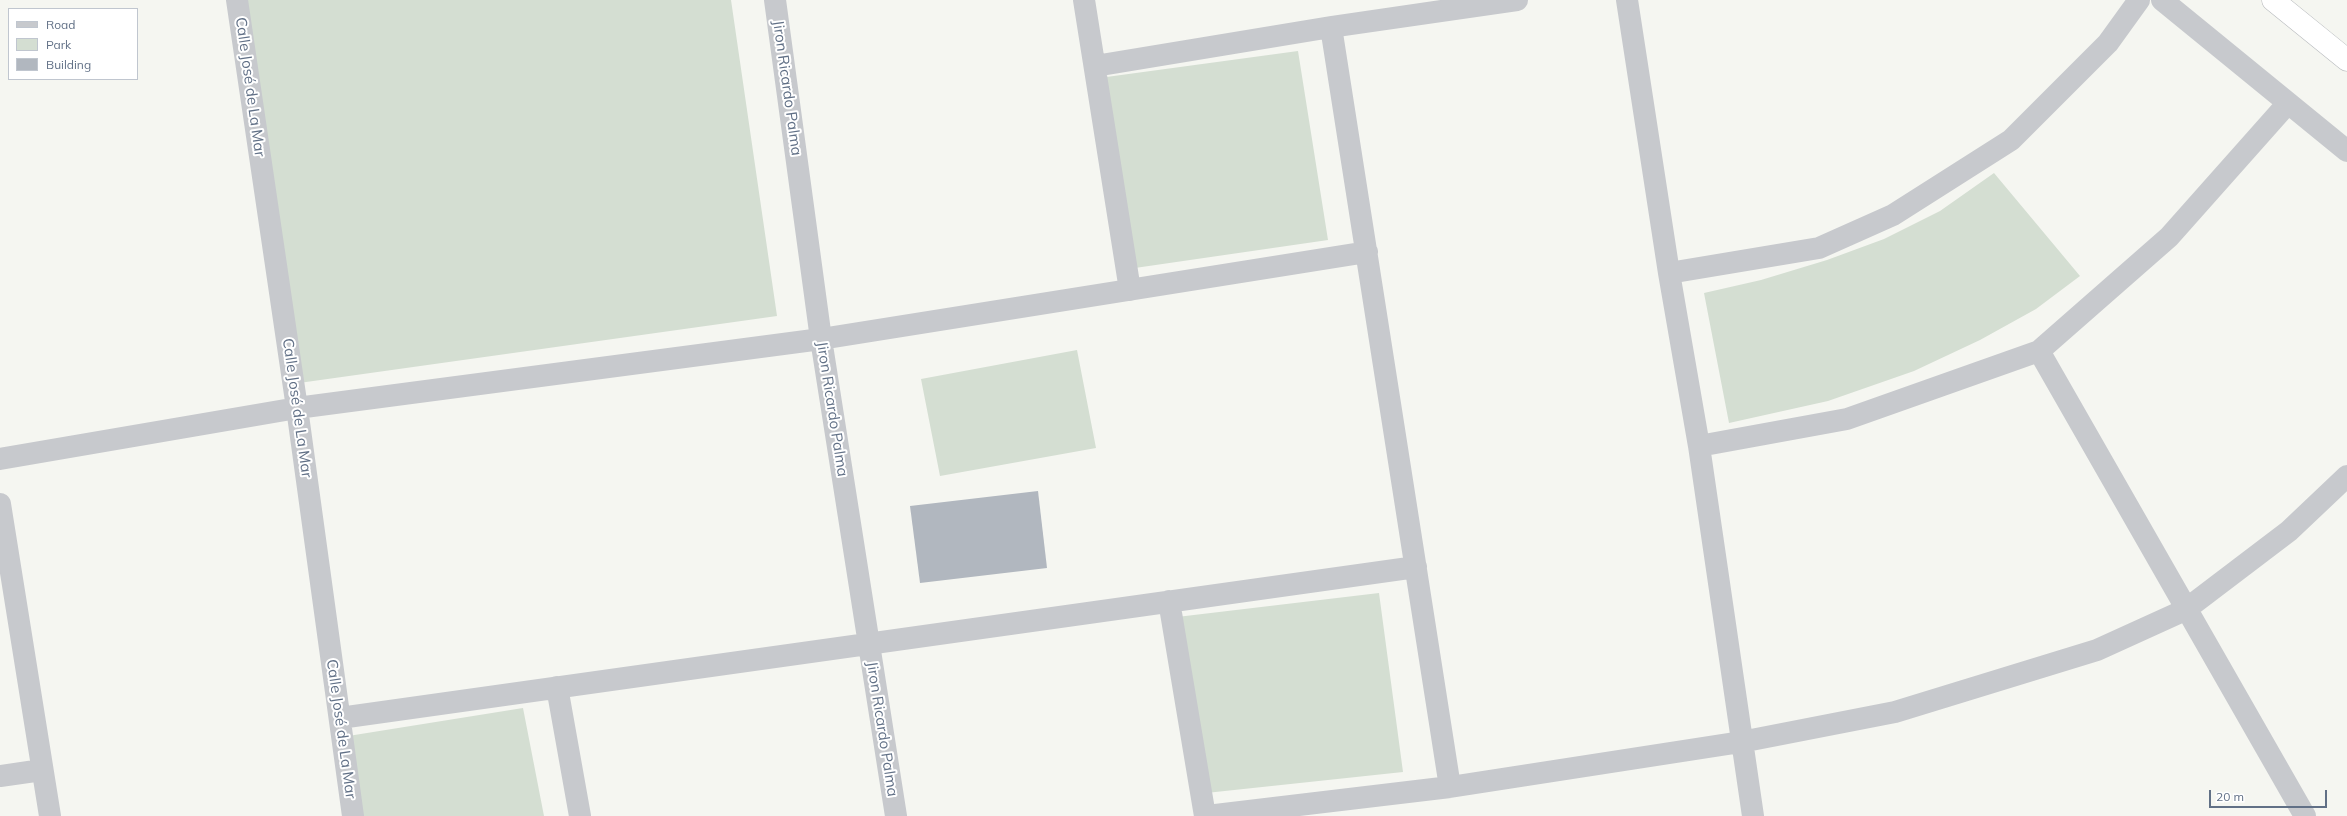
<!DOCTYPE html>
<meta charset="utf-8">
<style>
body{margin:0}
#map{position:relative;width:2347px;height:816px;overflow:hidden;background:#f5f6f1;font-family:Mulish,sans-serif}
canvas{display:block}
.legend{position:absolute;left:8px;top:8px;width:130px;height:72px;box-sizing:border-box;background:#fff;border:1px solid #c0c6cf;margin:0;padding:5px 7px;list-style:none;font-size:12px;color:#617086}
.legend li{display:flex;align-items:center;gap:8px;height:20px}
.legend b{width:20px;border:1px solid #c0c6cf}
.scale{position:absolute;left:2209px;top:790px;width:118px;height:18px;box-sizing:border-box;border:2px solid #617086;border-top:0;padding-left:5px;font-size:12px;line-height:14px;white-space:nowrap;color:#617086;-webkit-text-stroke:3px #fff;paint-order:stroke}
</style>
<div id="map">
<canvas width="2347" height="816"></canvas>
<ul class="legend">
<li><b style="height:5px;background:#c7c9cd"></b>Road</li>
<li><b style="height:11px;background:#d4ded2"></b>Park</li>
<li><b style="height:11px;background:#b1b7bf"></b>Building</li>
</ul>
<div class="scale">20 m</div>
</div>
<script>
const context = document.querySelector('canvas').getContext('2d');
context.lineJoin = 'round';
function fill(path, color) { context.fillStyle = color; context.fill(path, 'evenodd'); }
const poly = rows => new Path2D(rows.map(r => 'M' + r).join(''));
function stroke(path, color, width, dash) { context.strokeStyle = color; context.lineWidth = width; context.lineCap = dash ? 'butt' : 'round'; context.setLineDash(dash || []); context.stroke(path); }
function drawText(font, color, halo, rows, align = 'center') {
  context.font = font + ' Mulish,sans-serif'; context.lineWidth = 4; context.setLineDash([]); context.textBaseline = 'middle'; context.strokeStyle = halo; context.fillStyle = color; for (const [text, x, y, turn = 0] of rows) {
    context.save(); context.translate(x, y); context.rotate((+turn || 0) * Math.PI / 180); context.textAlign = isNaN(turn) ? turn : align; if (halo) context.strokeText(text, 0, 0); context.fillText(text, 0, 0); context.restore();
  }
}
fill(poly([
 [245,0,731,0,777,316,299,383],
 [1298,51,1328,240,1128,269,1099,78],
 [1994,173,2080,276,2036,309,1980,340,1914,371,1828,401,1729,423,1704,293,1761,280,1827,260,1884,239,1940,211],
 [1077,350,1096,448,940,476,921,379],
 [1379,593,1403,772,1206,793,1177,617],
 [523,708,544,816,353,816,342,737]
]), '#d4ded2');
fill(poly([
 [1038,491,1047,568,920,583,910,506]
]), '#b1b7bf');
const trunk = poly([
 [2273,0,2347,60]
]);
stroke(trunk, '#b8bbbe', 23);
stroke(poly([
 [237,0,297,408,353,816],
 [775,0,821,339,896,816],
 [1084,0,1130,290],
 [1627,0,1669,273,1699,446,1753,816],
 [2162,0,2347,151],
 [1331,27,1450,787],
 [1095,66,1331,27,1517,0],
 [1669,273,1819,248,1893,215,2011,140,2108,43,2139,0],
 [2039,351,2305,816],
 [1699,446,1847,419,2039,351,2169,237,2288,103],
 [0,459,297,408,821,339,1367,252],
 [0,504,50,816],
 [1169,601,1205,816],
 [557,687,580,816],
 [340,718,1416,567],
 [0,776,42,770],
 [1207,816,1450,787,1741,742,1895,712,2097,650,2185,610,2289,531,2347,476]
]), '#c7c9cd', 22);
stroke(trunk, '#fff', 22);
drawText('15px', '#617086', '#fff', [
 ["Calle José de La Mar",250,87,82],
 ["Jiron Ricardo Palma",787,88,82],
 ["Calle José de La Mar",297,408,82],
 ["Jiron Ricardo Palma",832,409,81],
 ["Calle José de La Mar",341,729,82],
 ["Jiron Ricardo Palma",882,729,81]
]);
</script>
